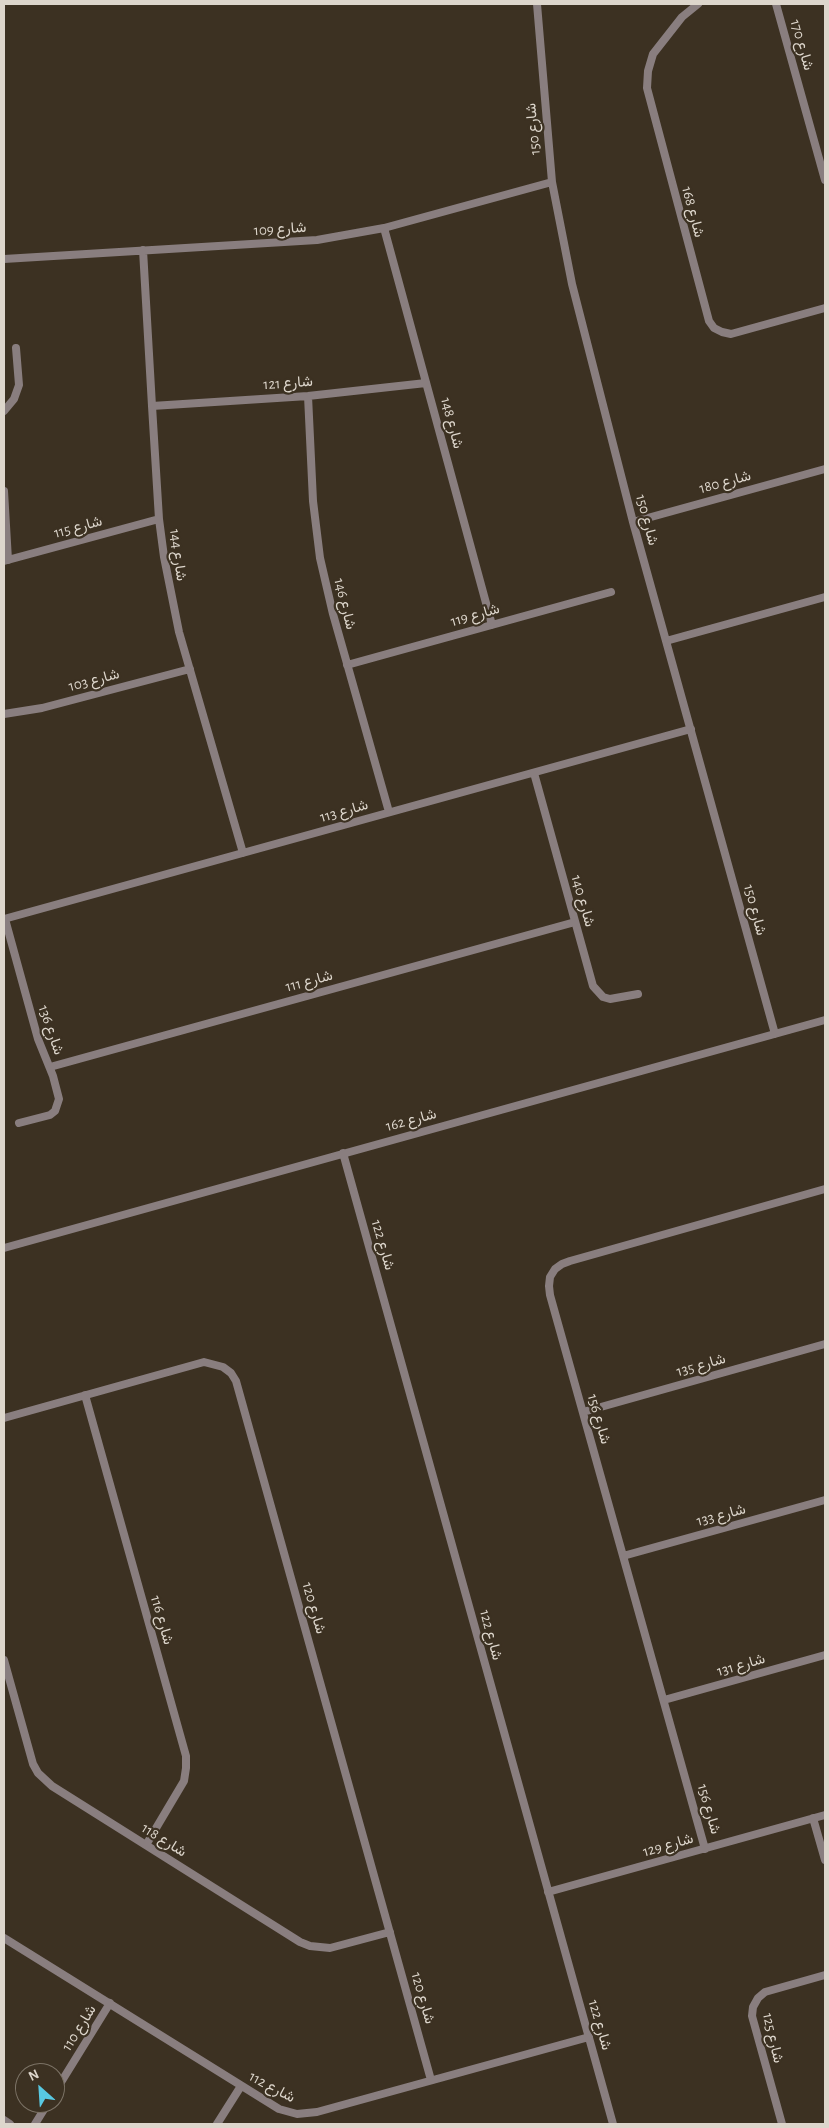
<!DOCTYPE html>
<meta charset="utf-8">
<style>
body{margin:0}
#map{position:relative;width:829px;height:2128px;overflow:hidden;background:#3c3122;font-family:"Alegreya Sans",sans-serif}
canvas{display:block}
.frame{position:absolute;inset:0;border:5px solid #ddd6cc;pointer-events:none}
.north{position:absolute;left:15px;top:2063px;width:50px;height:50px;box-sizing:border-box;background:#3c3122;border:1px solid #7c7366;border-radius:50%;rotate:334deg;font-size:14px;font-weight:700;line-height:20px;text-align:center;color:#ddd6cc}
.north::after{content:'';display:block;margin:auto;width:18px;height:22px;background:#58c9e3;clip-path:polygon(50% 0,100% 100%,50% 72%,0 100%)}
</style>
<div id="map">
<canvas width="829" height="2128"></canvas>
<div class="frame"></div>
<div class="north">N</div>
</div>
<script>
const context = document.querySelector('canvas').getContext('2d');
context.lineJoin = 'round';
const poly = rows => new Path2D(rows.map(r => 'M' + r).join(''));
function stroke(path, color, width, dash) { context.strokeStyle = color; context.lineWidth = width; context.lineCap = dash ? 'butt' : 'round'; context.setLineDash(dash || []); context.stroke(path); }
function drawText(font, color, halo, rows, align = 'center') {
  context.font = font + ' "Alegreya Sans",Vazirmatn,sans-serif'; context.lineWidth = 4.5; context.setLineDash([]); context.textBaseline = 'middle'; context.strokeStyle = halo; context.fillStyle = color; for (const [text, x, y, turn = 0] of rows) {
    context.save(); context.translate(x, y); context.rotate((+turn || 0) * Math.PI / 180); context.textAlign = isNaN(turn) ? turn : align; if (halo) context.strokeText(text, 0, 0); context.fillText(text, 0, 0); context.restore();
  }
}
stroke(poly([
 [537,4,552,182,572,284,633,522,775,1034],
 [698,4,682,17,653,54,648,71,647,88,709,321,714,328,722,332,731,334,825,308],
 [776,4,825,180],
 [384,228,492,625],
 [143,250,152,406,159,519,164,557,179,632,243,853],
 [4,259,317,240,384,228,552,182],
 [308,396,313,501,320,558,333,614,389,812],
 [152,406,308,396,426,383],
 [4,411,14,399,19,385,16,348],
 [4,491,8,560],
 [633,522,825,469],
 [4,561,159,519],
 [666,641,825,597],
 [347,665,611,592],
 [4,714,42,708,190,669],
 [534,773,593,986,603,997,610,999,638,994],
 [4,919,691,729],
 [5,919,38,1039,53,1076,59,1099,55,1111,50,1115,19,1123],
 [50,1067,575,922],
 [343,1153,613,2124],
 [4,1248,825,1020],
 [85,1395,186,1756,186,1768,184,1781,146,1845],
 [583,1412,825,1344],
 [4,1418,204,1362,223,1367,231,1373,236,1381,431,2080],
 [623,1556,825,1500],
 [4,1660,33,1764,38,1773,52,1786,300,1942,310,1946,330,1948,390,1932],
 [664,1700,825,1655],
 [813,1818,825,1860],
 [705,1849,550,1295,549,1286,550,1277,555,1269,562,1264,570,1261,825,1189],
 [548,1892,825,1815],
 [4,1938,279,2109,297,2114,317,2112,589,2037],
 [55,2092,110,2003],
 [4,2120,10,2124],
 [35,2124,48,2103],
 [217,2124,241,2086],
 [782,2124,752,2016,753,2007,758,1998,765,1992,825,1975]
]), '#897e7f', 8);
drawText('15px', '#ddd6cc', '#3c3122', [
 ["شارع 170",802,45,74],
 ["شارع 150",533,129,-95],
 ["شارع 168",693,212,75],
 ["شارع 109",280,229,-4],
 ["شارع 121",288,383,-4],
 ["شارع 148",452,423,75],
 ["شارع 180",725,482,-15],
 ["شارع 150",647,520,75],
 ["شارع 115",78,527,-15],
 ["شارع 144",178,555,82],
 ["شارع 146",345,604,76],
 ["شارع 119",475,615,-16],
 ["شارع 103",94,680,-15],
 ["شارع 113",344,811,-16],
 ["شارع 140",583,901,74],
 ["شارع 150",755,910,75],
 ["شارع 111",309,981,-15],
 ["شارع 136",51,1030,71],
 ["شارع 162",411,1120,-15],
 ["شارع 122",383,1245,74],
 ["شارع 135",701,1365,-16],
 ["شارع 156",599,1419,74],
 ["شارع 133",721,1515,-15],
 ["شارع 120",314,1608,74],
 ["شارع 116",162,1620,74],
 ["شارع 122",491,1635,75],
 ["شارع 131",741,1665,-16],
 ["شارع 156",709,1809,74],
 ["شارع 118",164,1840,32],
 ["شارع 129",668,1845,-16],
 ["شارع 120",423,1998,74],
 ["شارع 122",600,2025,74],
 ["شارع 110",79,2028,-58],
 ["شارع 125",773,2038,77],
 ["شارع 112",272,2087,28]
]);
</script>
